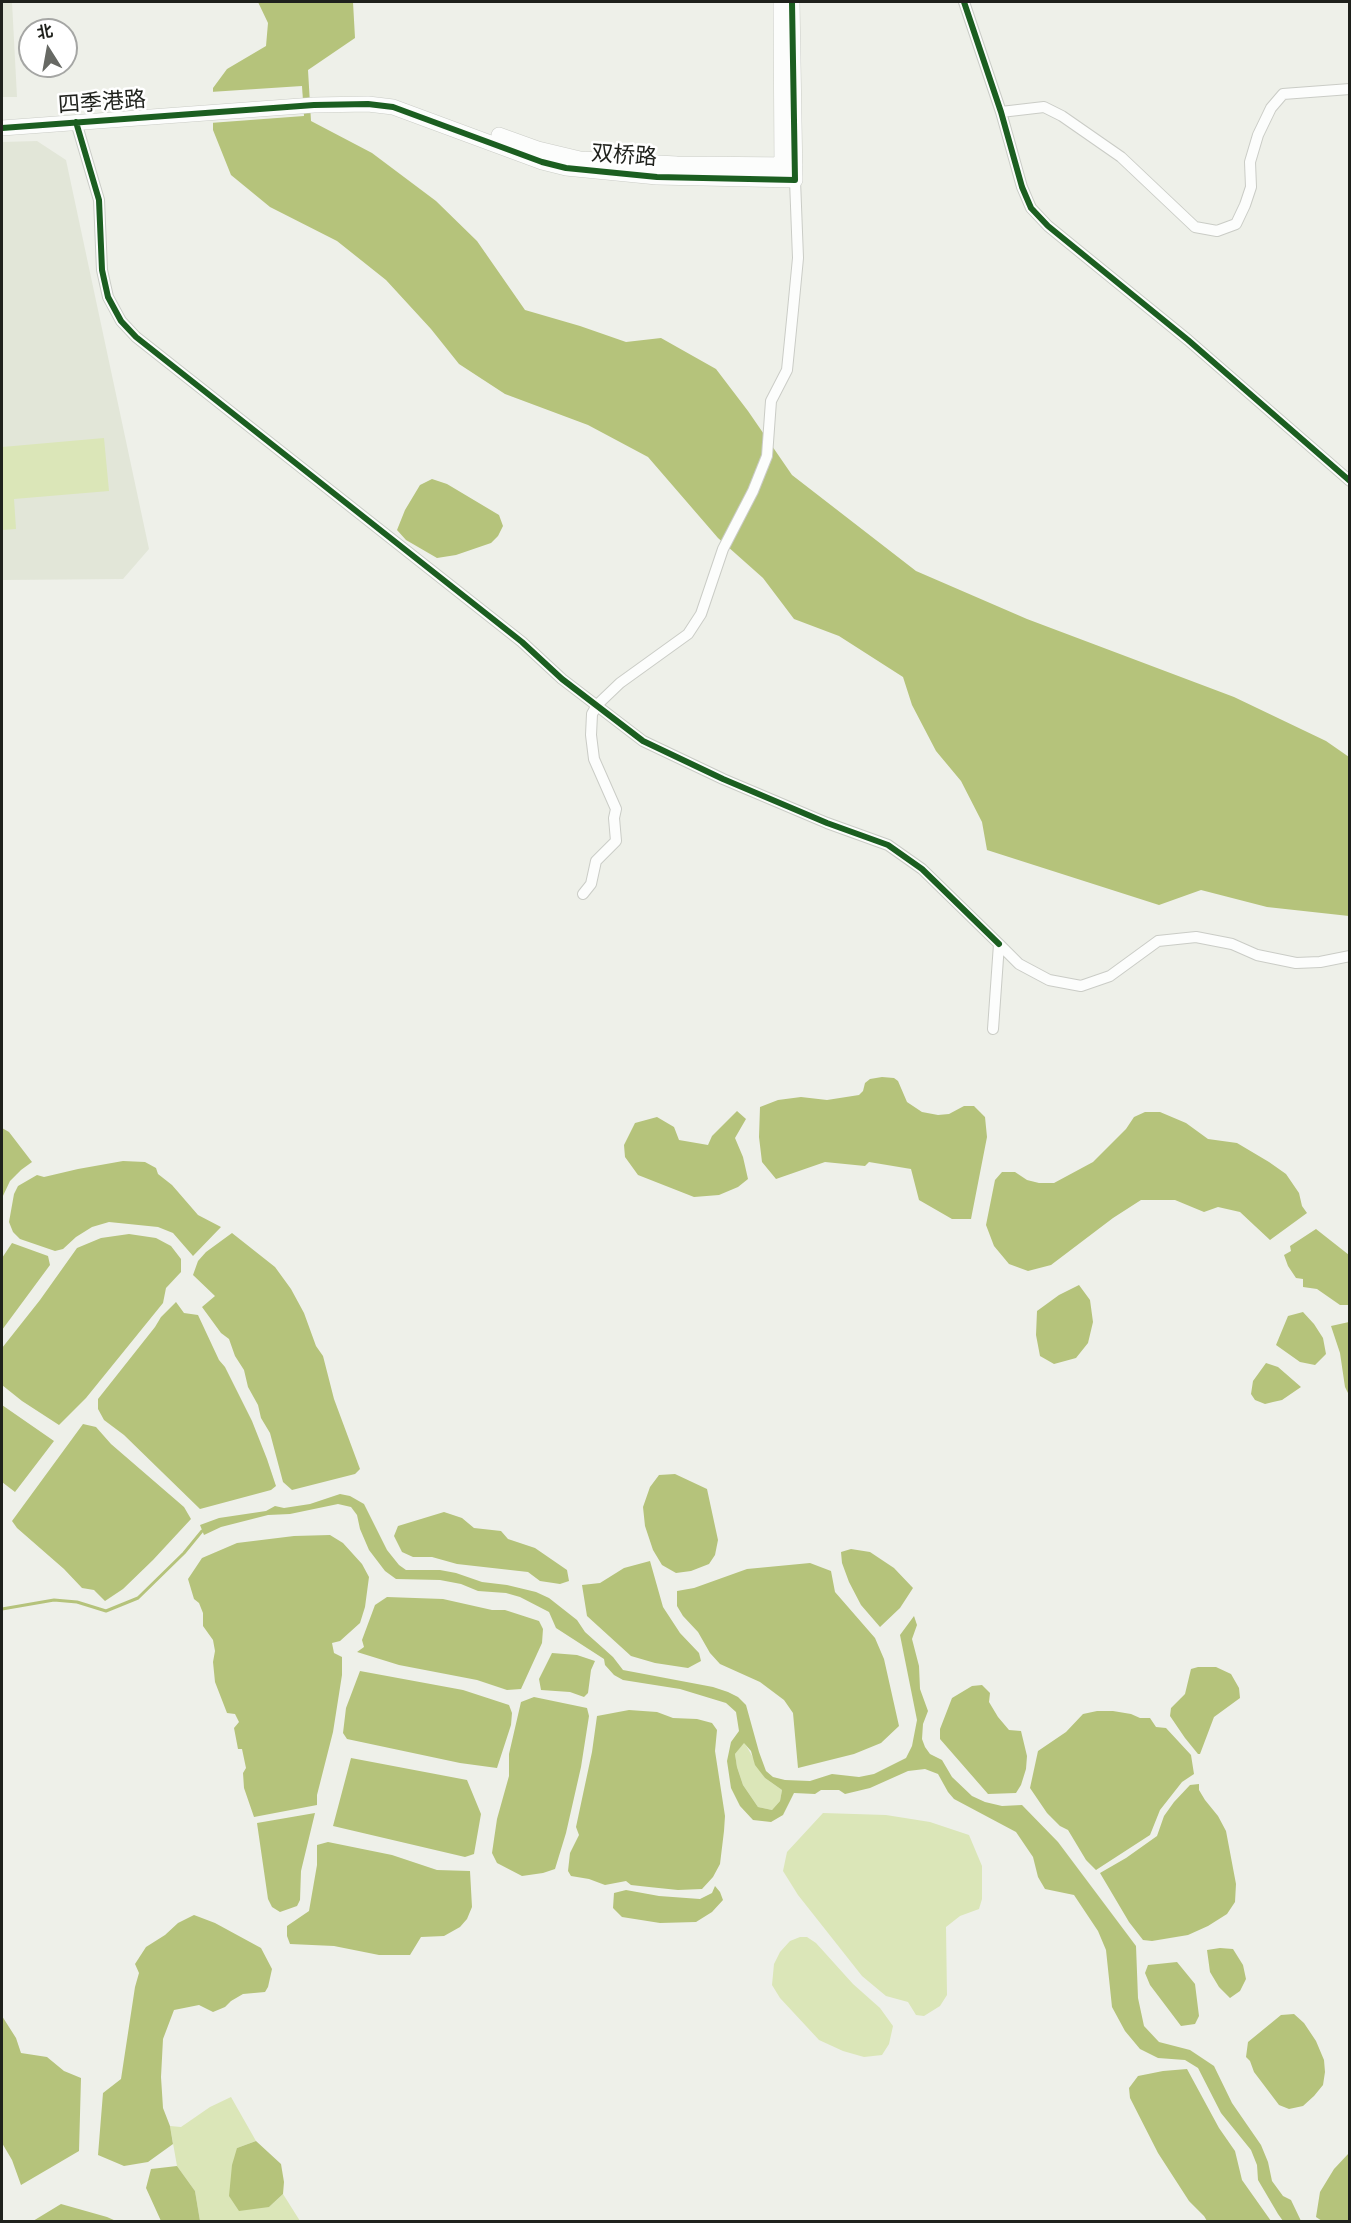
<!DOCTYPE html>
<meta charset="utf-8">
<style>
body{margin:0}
#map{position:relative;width:1351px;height:2223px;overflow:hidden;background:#eef0e9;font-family:Karla,"Noto Sans SC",sans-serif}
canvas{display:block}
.frame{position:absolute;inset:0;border:3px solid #1f211c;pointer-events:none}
.north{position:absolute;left:18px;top:18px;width:60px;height:60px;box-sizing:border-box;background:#fff;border:2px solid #a5a6a4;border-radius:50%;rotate:349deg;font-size:16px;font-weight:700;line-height:24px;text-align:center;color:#1f211c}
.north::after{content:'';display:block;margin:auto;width:21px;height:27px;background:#676964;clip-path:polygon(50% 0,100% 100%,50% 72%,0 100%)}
</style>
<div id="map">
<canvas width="1351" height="2223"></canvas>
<div class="frame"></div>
<div class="north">北</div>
</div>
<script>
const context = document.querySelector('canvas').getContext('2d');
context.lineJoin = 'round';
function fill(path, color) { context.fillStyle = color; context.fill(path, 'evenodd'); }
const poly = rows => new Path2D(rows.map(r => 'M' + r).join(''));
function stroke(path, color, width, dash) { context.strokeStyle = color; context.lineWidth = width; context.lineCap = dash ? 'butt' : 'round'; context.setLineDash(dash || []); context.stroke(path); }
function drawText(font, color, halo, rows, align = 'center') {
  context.font = font + ' Karla,"Noto Sans SC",sans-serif'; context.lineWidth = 5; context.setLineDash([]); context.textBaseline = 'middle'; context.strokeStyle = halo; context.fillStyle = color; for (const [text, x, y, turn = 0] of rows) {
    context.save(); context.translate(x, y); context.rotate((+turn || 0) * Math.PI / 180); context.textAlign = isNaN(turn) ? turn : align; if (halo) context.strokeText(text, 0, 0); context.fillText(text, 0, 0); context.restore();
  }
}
fill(poly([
 [2,2,12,2,17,97,2,97],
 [37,141,66,160,149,549,123,579,2,580,2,142]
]), '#e2e6d8');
fill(poly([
 [104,438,109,491,14,499,16,529,2,530,2,447],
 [744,1742,765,1778,782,1790,780,1801,772,1810,758,1807,743,1785,737,1767,735,1754],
 [823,1813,886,1815,930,1822,969,1835,982,1866,982,1899,979,1909,960,1916,946,1927,947,1995,940,2006,924,2016,916,2015,908,2002,886,1996,862,1976,798,1895,783,1871,787,1852],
 [800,1937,807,1937,816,1943,853,1984,880,2008,893,2026,889,2044,882,2055,864,2057,843,2051,819,2040,780,1998,772,1985,774,1964,780,1952,790,1941],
 [231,2097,256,2141,237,2148,269,2207,283,2194,300,2221,200,2221,195,2191,177,2166,170,2126,181,2127,210,2107]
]), '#dbe6b8');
fill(poly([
 [258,2,353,2,355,38,308,70,311,121,372,153,436,201,477,241,525,310,580,326,626,342,661,338,716,369,748,411,792,475,916,571,1027,619,1234,697,1326,741,1349,757,1349,916,1267,907,1201,890,1159,905,987,850,982,822,961,781,936,751,912,705,903,677,839,636,794,619,763,578,718,538,648,457,588,425,505,394,459,364,431,329,386,280,337,241,270,207,231,175,213,130,213,88,227,69,266,46,268,23],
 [432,479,447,484,499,515,503,526,498,536,491,543,456,555,437,558,406,540,397,530,405,510,420,485],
 [882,1077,894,1078,898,1081,907,1102,922,1112,938,1115,949,1114,964,1106,974,1106,985,1117,987,1137,971,1219,952,1219,919,1200,911,1169,869,1162,865,1166,825,1162,776,1179,762,1162,759,1137,760,1107,778,1100,801,1097,827,1100,859,1095,863,1091,865,1083,870,1079],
 [737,1111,746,1119,735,1138,743,1157,748,1179,738,1187,719,1195,694,1197,638,1175,625,1157,624,1145,635,1123,657,1117,674,1127,679,1140,708,1145,712,1136],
 [1145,1112,1160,1112,1186,1123,1208,1139,1237,1143,1269,1162,1286,1174,1299,1193,1302,1206,1307,1213,1270,1240,1240,1212,1218,1207,1204,1212,1175,1200,1141,1200,1113,1218,1051,1265,1028,1271,1009,1264,994,1246,986,1225,995,1180,1002,1172,1015,1172,1027,1180,1039,1183,1054,1183,1093,1162,1126,1129,1134,1117],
 [2,1128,9,1132,32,1162,21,1170,10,1181,2,1198],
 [123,1161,145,1162,156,1168,158,1174,172,1185,198,1215,221,1227,193,1256,173,1233,158,1227,109,1222,92,1227,76,1237,63,1249,55,1251,20,1239,13,1232,9,1222,14,1194,18,1186,37,1175,44,1177,78,1169],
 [1316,1229,1349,1255,1349,1305,1340,1305,1317,1289,1303,1287,1303,1279,1296,1278,1288,1266,1284,1255,1291,1251,1290,1246],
 [232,1233,275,1267,291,1289,304,1313,316,1346,323,1356,334,1399,360,1469,355,1474,292,1490,283,1482,270,1433,261,1418,258,1405,248,1387,244,1370,235,1356,229,1339,221,1333,202,1307,215,1296,193,1275,198,1261,206,1252],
 [129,1234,156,1238,171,1246,181,1259,181,1272,166,1288,163,1303,86,1398,59,1425,22,1401,2,1385,2,1348,40,1300,77,1248,101,1238],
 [12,1243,48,1256,50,1265,2,1330,2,1258],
 [1079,1285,1090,1300,1093,1322,1088,1343,1076,1358,1054,1364,1040,1356,1036,1335,1037,1311,1059,1295],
 [176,1302,184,1313,198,1315,219,1360,225,1367,252,1421,267,1459,276,1486,271,1490,200,1509,124,1435,104,1420,98,1409,98,1399,155,1327,161,1317],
 [1303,1312,1314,1324,1323,1338,1326,1354,1315,1365,1300,1362,1276,1345,1288,1316],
 [1349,1322,1350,1322,1349,1395,1345,1387,1340,1353,1331,1326],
 [1266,1363,1278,1367,1301,1387,1282,1400,1273,1402,1265,1404,1255,1400,1251,1394,1253,1381],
 [2,1405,54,1441,15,1492,2,1482],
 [83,1424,96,1427,111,1444,184,1507,191,1519,153,1560,123,1589,105,1601,94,1590,82,1588,64,1569,17,1528,12,1521],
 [675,1474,707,1489,718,1540,715,1555,709,1564,691,1571,676,1573,662,1565,653,1550,645,1526,643,1507,650,1487,659,1475],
 [340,1494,350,1496,364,1504,387,1550,399,1565,406,1570,440,1570,456,1573,482,1582,507,1585,536,1592,549,1598,577,1620,585,1632,613,1657,623,1670,713,1687,728,1692,738,1697,746,1705,759,1752,766,1771,773,1777,785,1780,810,1781,832,1774,859,1777,874,1774,906,1758,912,1746,917,1720,900,1635,914,1616,917,1625,912,1639,919,1666,920,1689,928,1711,923,1724,922,1739,925,1747,930,1754,942,1760,952,1777,972,1796,985,1802,1002,1806,1022,1805,1058,1842,1136,1946,1138,1998,1144,2026,1159,2042,1190,2050,1214,2066,1232,2103,1261,2145,1268,2162,1272,2181,1283,2196,1291,2200,1301,2221,1283,2221,1278,2214,1258,2180,1257,2165,1251,2150,1221,2113,1198,2068,1185,2060,1158,2058,1140,2049,1125,2031,1112,2007,1106,1950,1098,1931,1074,1895,1045,1889,1038,1877,1033,1857,1016,1832,954,1799,948,1792,938,1774,925,1769,908,1771,870,1788,845,1794,839,1790,821,1790,815,1794,794,1793,783,1815,771,1822,753,1820,740,1806,731,1788,727,1761,731,1742,739,1731,736,1712,726,1703,680,1689,623,1680,614,1675,605,1665,604,1659,556,1628,549,1612,520,1597,506,1593,478,1591,461,1584,440,1580,396,1579,385,1571,369,1550,360,1529,357,1515,351,1507,338,1504,290,1514,268,1515,221,1527,204,1535,200,1525,219,1518,266,1511,275,1506,284,1508,310,1504],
 [744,1743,751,1751,755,1765,765,1778,782,1790,780,1801,772,1810,758,1807,743,1785,737,1767,735,1754],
 [444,1512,462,1518,474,1528,501,1531,508,1539,535,1548,567,1570,569,1581,560,1584,540,1581,528,1572,457,1564,432,1557,413,1557,402,1552,394,1536,398,1526],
 [330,1535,343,1543,362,1564,369,1577,365,1607,360,1623,340,1641,332,1643,334,1653,342,1657,342,1675,333,1732,317,1795,317,1805,254,1817,244,1788,243,1773,246,1768,242,1749,238,1749,234,1728,239,1722,235,1714,227,1713,215,1682,213,1662,215,1651,213,1640,203,1626,203,1613,199,1603,194,1599,188,1579,202,1558,237,1543,294,1536],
 [851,1549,870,1552,894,1568,913,1588,900,1608,880,1627,861,1605,849,1582,842,1563,841,1552],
 [650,1561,663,1607,680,1633,699,1653,701,1661,688,1668,655,1663,631,1656,587,1616,582,1585,600,1583,624,1568],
 [810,1563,831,1571,835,1592,875,1638,884,1659,899,1726,881,1743,854,1754,798,1768,793,1713,784,1700,760,1682,720,1664,710,1653,698,1632,683,1616,677,1606,677,1591,694,1588,747,1569],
 [387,1597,443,1599,492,1610,505,1610,539,1621,543,1629,542,1643,521,1689,507,1690,477,1680,399,1665,357,1652,364,1647,362,1640,375,1605],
 [552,1653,577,1655,595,1661,591,1670,588,1693,584,1697,570,1692,541,1690,539,1679],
 [1198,1667,1216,1667,1231,1674,1239,1688,1240,1698,1214,1717,1200,1754,1198,1754,1185,1738,1170,1716,1171,1708,1185,1694,1191,1669],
 [360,1671,463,1690,509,1705,512,1713,511,1725,497,1768,460,1763,347,1739,343,1733,346,1708],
 [982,1685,990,1693,989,1702,998,1717,1009,1730,1021,1731,1027,1756,1026,1769,1021,1785,1016,1793,988,1794,940,1739,940,1729,952,1698,972,1686],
 [534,1697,587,1708,589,1716,581,1767,566,1833,555,1869,543,1873,522,1876,497,1863,492,1853,497,1819,509,1776,509,1754,521,1702],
 [629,1710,657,1712,673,1718,697,1719,712,1723,717,1730,715,1751,725,1816,724,1831,720,1864,713,1877,702,1889,678,1890,649,1887,631,1885,626,1881,605,1885,589,1879,571,1876,568,1871,570,1853,579,1835,576,1827,592,1752,597,1716],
 [1097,1711,1113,1711,1131,1714,1140,1718,1150,1718,1156,1727,1166,1728,1191,1755,1194,1774,1182,1782,1160,1810,1150,1835,1096,1870,1086,1860,1068,1830,1060,1826,1047,1813,1030,1788,1038,1751,1066,1732,1083,1714],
 [351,1758,467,1780,481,1814,474,1854,465,1857,333,1826],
 [1199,1784,1199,1790,1205,1800,1218,1816,1226,1831,1236,1884,1235,1902,1227,1914,1208,1926,1188,1935,1152,1941,1143,1940,1129,1922,1100,1873,1126,1858,1157,1836,1164,1816,1174,1802,1190,1785],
 [315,1813,301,1871,300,1900,297,1906,280,1912,272,1907,268,1899,257,1823],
 [328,1842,392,1855,437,1870,470,1871,472,1907,467,1919,460,1927,444,1936,421,1937,410,1955,379,1955,334,1946,290,1944,287,1936,287,1926,309,1911,317,1865,317,1845],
 [715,1886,720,1892,723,1900,712,1912,696,1922,660,1923,622,1917,613,1908,614,1893,626,1890,659,1896,700,1899,712,1893],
 [194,1915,215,1923,261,1948,272,1969,268,1987,265,1992,243,1994,231,2001,225,2007,213,2012,199,2005,174,2010,163,2039,161,2077,163,2108,170,2126,173,2144,148,2162,124,2166,98,2155,103,2093,121,2079,135,1987,139,1973,135,1964,146,1947,165,1935,178,1923],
 [1220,1948,1233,1949,1243,1965,1246,1979,1240,1991,1230,1998,1219,1987,1210,1972,1207,1950],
 [1177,1962,1195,1984,1199,2016,1195,2024,1181,2026,1150,1985,1145,1973,1148,1965],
 [1294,2014,1304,2023,1316,2041,1324,2060,1325,2072,1323,2085,1314,2096,1303,2106,1289,2109,1279,2105,1254,2072,1250,2061,1246,2057,1248,2042,1281,2015],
 [2,2016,16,2038,21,2053,47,2057,64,2071,81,2078,79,2151,21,2185,12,2160,2,2143],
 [1187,2069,1219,2128,1235,2151,1242,2180,1271,2221,1207,2221,1204,2216,1189,2201,1158,2153,1130,2098,1129,2088,1138,2076,1163,2071],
 [256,2141,281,2164,284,2182,283,2194,269,2207,239,2211,229,2196,232,2165,237,2148],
 [1349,2153,1349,2221,1322,2221,1316,2217,1320,2192,1334,2169],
 [177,2166,195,2191,200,2221,161,2221,146,2188,151,2169],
 [61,2204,107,2217,116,2221,33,2221]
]), '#b5c37b');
fill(poly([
 [302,86,304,116,210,123,210,92]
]), '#eef0e9');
stroke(poly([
 [2,1609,54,1600,77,1602,106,1611,138,1598,184,1553,202,1531]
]), '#b5c37b', 3);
const street = poly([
 [964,2,1001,112,1022,187,1031,208,1048,226,1188,340,1350,481],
 [1001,112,1044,107,1062,116,1121,157,1195,227,1217,231,1236,224,1245,205,1251,187,1250,162,1258,135,1271,108,1283,94,1350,89],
 [76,122,99,200,102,270,108,297,121,321,136,337,522,642,562,679,643,741,723,779,827,823,888,845,922,869,999,944],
 [583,894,591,884,596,861,616,841,614,818,616,809,594,759,591,735,592,714,597,705,620,683,688,634,701,614,723,549,753,491,767,456,771,401,787,370,793,310,798,258,795,180],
 [993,1029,999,944,1019,964,1049,980,1081,986,1110,976,1158,941,1196,937,1232,944,1257,955,1296,963,1320,962,1350,956]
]);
const secondary = poly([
 [781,2,782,172],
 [2,128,314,105,368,104,393,107,542,162,566,168,657,177,795,180,792,2],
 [499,135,538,149,580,159,677,164,795,165]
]);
stroke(street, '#caccc6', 12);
stroke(secondary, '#caccc6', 16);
stroke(street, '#fcfdfc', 10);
stroke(secondary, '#fcfdfc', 15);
stroke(poly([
 [964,2,1001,112,1022,187,1031,208,1048,226,1188,340,1350,481],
 [76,122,99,200,102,270,108,297,121,321,136,337,522,642,562,679,643,741,723,779,827,823,888,845,922,869,999,944],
 [2,128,314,105,368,104,393,107,542,162,566,168,657,177,795,180,792,2]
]), '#1b5e20', 6);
drawText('22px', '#1f211c', '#fff', [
 ["四季港路",102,103,-4],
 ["双桥路",624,156,4]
]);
</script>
